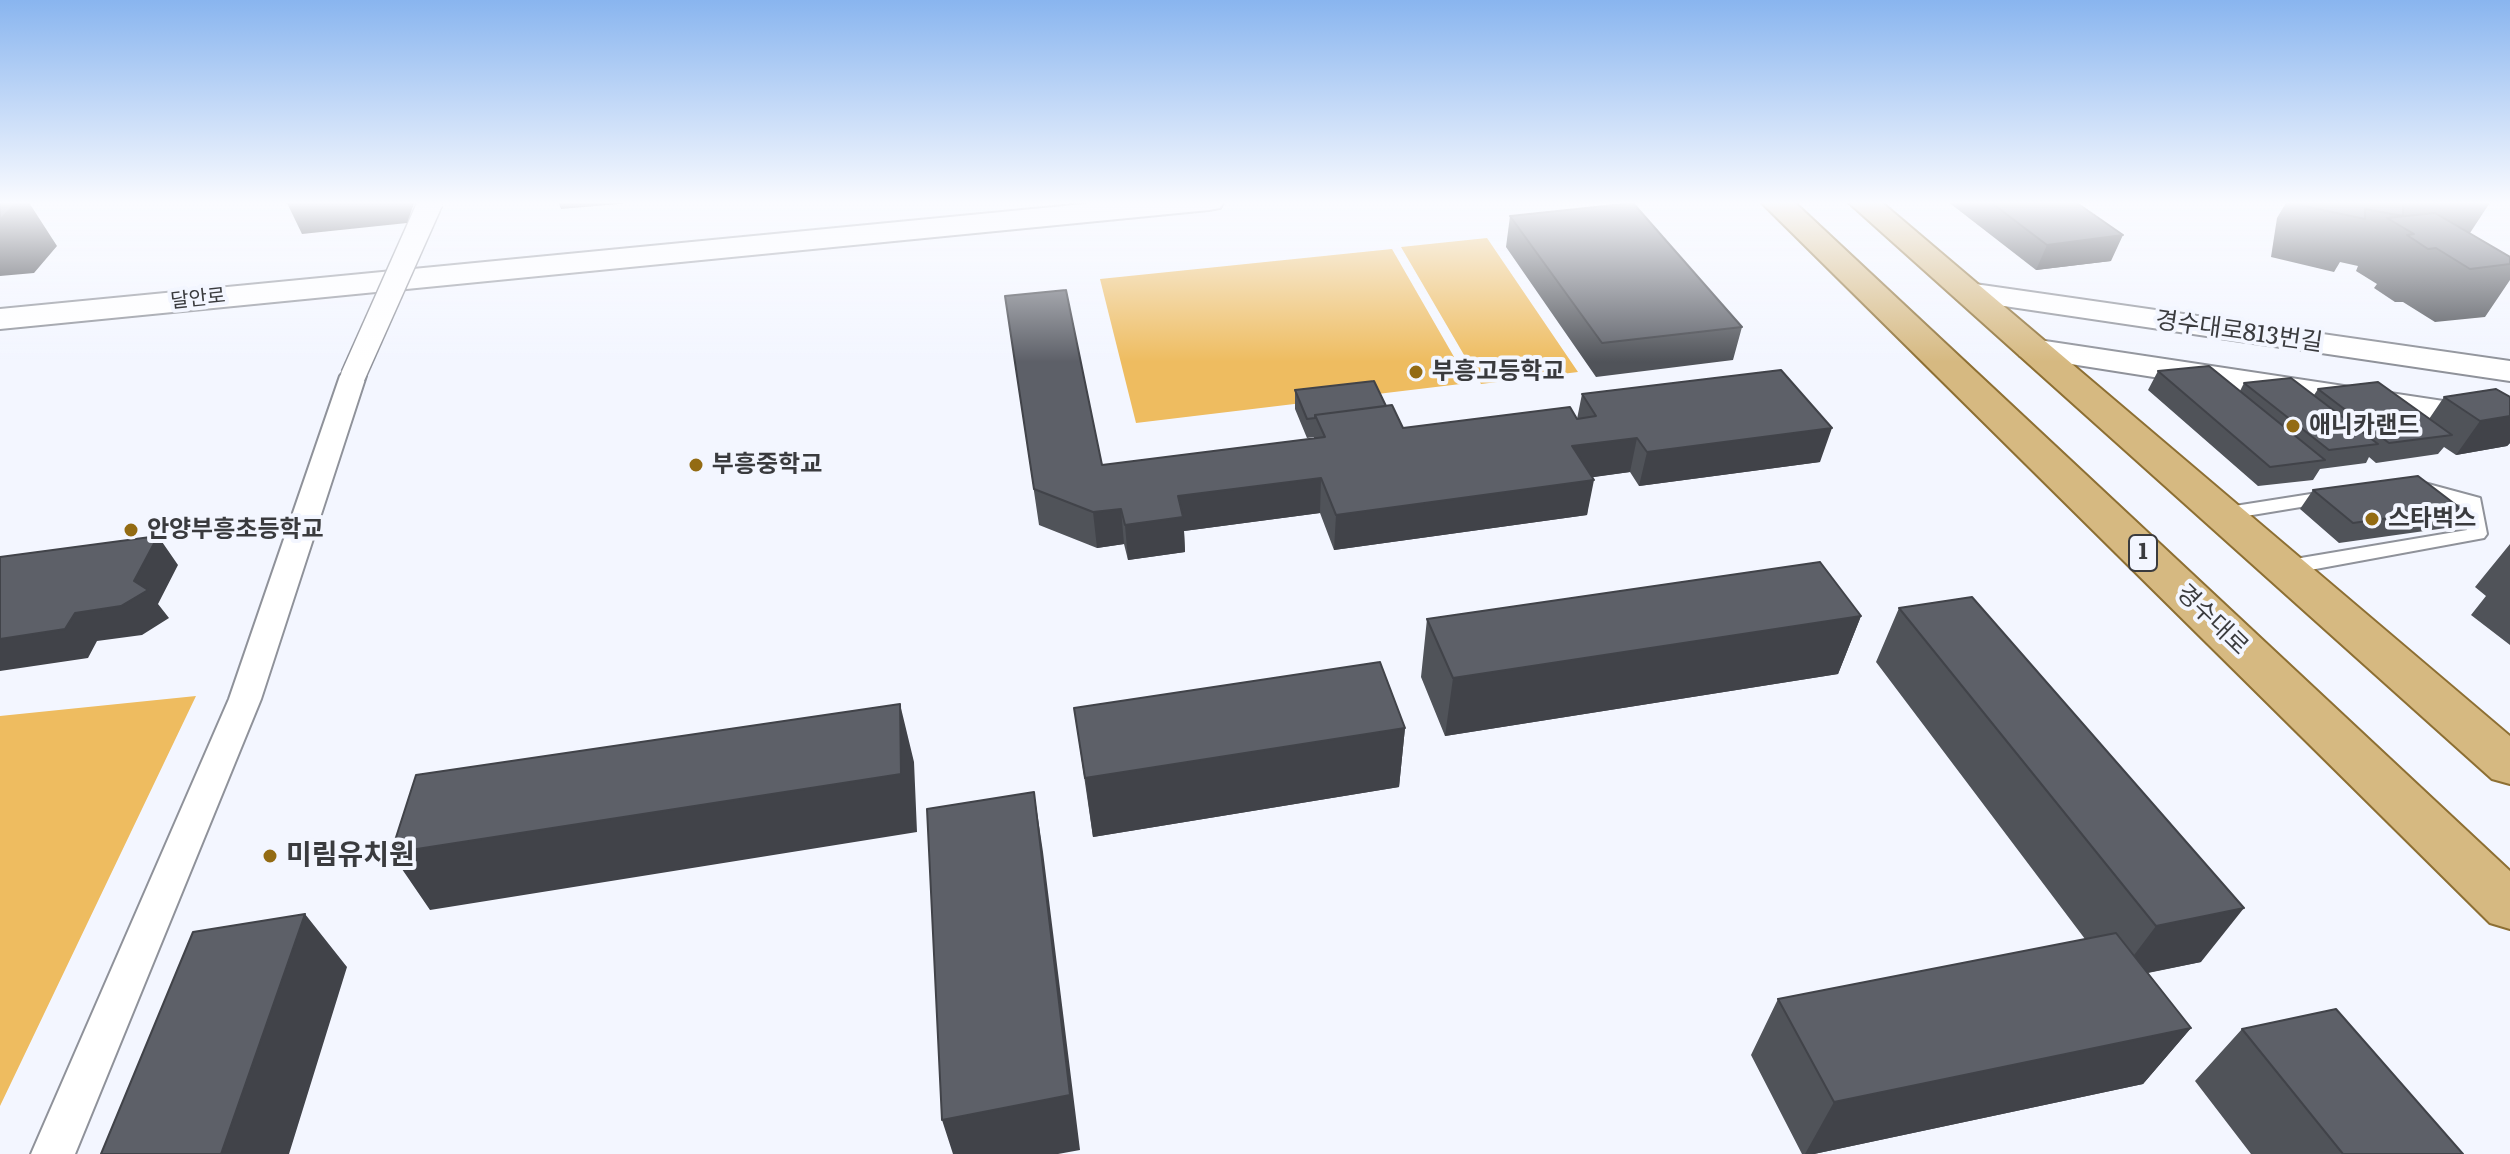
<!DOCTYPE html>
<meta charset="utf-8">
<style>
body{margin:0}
canvas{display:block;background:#f3f6ff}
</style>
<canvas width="2510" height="1154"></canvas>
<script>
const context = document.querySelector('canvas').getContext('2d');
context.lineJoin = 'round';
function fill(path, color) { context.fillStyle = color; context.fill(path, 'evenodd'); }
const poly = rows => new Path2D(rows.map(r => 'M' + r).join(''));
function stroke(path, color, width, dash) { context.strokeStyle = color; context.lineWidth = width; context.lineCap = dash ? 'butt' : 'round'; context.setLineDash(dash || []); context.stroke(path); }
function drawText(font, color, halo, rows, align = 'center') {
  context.font = font + ' Literata,"Noto Sans KR",serif'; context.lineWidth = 8; context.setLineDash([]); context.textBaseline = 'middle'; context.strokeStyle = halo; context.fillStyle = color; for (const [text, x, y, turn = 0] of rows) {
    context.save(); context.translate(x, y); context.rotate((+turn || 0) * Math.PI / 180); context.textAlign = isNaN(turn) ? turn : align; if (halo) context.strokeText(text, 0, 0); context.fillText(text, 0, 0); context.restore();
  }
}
fill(poly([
 [1487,238,1578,372,1481,384,1401,247],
 [1392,249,1469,383,1136,423,1100,279],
 [196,696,0,1106,0,716]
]), '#eebc60');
const service = poly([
 [2417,481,2480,498,2487,534,2484,538,2283,575,2276,573,2273,568,2283,561,2467,530,2464,506,2410,491,2408,487,2410,483,2417,481],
 [2330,491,2337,493,2339,497,2337,501,2222,520,2213,514,2222,508,2330,491]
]);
const pedestrian = poly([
 [353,368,362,371,366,376,261,699,75,1154,31,1154,229,699,340,376,344,371,353,368]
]);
const minor = poly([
 [1968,283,2510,361,2510,381,1957,299,1953,292,1957,285,1968,283],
 [2032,339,2510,411,2510,433,2020,356,2016,349,2020,342,2032,339]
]);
const tertiary = poly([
 [1115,201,1224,201,1220,208,1209,210,0,329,0,309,1115,201]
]);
const primary = poly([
 [1760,201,1793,201,2510,871,2510,929,2490,923,1760,201],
 [1847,201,1880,201,2510,736,2510,784,2492,779,1847,201]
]);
stroke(service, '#8f929a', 4);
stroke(pedestrian, '#8f929a', 4);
stroke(minor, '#8f929a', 4);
stroke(tertiary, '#8f929a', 4);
stroke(primary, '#8d6f33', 4);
fill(service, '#fff');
fill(pedestrian, '#fff');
fill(minor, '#fff');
fill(tertiary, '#fff');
fill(primary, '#d6b981');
const pedestrianBridge = poly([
 [353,376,431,201]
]);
stroke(pedestrianBridge, '#8f929a', 27, []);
stroke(pedestrianBridge, '#fff', 24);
fill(poly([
 [1947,201,2074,201,2111,261,2036,270],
 [2287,201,2491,201,2470,233,2510,257,2510,280,2485,317,2435,322,2403,302,2395,302,2374,288,2377,284,2356,271,2358,266,2340,262,2334,272,2271,257,2277,218],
 [1510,216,1742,327,1733,360,1596,377,1506,247],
 [1005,296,1102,465,1314,439,1314,437,1307,438,1295,409,1295,390,1386,406,1403,428,1577,419,1582,394,1820,462,1639,486,1630,472,1592,477,1587,515,1334,550,1320,513,1184,531,1185,552,1128,560,1124,544,1097,548,1039,525],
 [2158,371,2240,391,2244,383,2314,395,2318,389,2429,419,2444,397,2510,397,2510,443,2507,446,2456,455,2444,447,2438,454,2376,463,2369,457,2366,463,2320,469,2313,480,2258,486,2148,390],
 [2313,490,2460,508,2446,528,2339,543,2300,509],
 [2510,544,2510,645,2471,615,2486,596,2475,587],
 [1899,608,2201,962,2148,973,2191,1028,2143,1084,1814,1154,1802,1154,1751,1055,1778,999,2085,939,1876,662],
 [1861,616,1838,674,1445,736,1421,677,1427,619],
 [1074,708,1405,728,1399,787,1093,837],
 [2242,1029,2463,1154,2251,1154,2195,1081]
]), '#505359');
fill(poly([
 [18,201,28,201,57,246,34,273,0,276,0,220],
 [307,201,415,201,407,223,302,234,287,203],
 [558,201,653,201,561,209],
 [2123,235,2111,261,2036,270,2047,245],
 [2510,416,2510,443,2507,446,2456,455,2480,421],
 [1832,428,1820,462,1639,486,1647,452],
 [1637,438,1630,472,1566,481,1572,446],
 [1321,478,1320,513,1184,531,1185,552,1128,560,1125,525,1178,496],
 [1594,480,1587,515,1334,550,1336,515],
 [1121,509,1124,544,1097,548,1093,512],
 [158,536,178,565,158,604,169,618,142,635,97,641,88,658,0,671,0,639,75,613,134,581],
 [1861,616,1838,674,1445,736,1453,678],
 [900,704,914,762,917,832,430,910,391,853],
 [1405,728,1399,787,1093,837,1085,778],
 [1034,792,1043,852,1080,1150,1058,1154,953,1154,942,1120],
 [2244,908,2201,962,2116,979,2156,926],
 [305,914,347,967,289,1154,221,1154],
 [2191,1028,2143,1084,1814,1154,1805,1154,1834,1102]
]), '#414349');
const building = poly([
 [0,201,18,201,0,220,0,201],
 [288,201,307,201,287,203,288,201],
 [1989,201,2074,201,2123,235,2047,245,1989,201],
 [2300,201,2395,201,2403,202,2403,216,2365,209,2365,219,2299,205,2300,201],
 [1633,203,1742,327,1602,343,1510,216,1633,203],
 [2435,213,2510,257,2510,264,2470,269,2436,248,2428,249,2407,235,2414,234,2387,218,2435,213],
 [1066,290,1102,465,1325,437,1315,415,1392,405,1403,428,1570,407,1577,419,1596,416,1582,394,1781,370,1832,428,1647,452,1637,438,1572,446,1594,480,1336,515,1321,478,1178,496,1183,517,1125,525,1121,509,1093,512,1034,489,1005,296,1066,290],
 [2209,366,2325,460,2270,467,2158,371,2209,366],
 [2291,378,2378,444,2329,450,2244,383,2291,378],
 [1374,381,1386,406,1315,415,1315,418,1307,419,1295,390,1374,381],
 [2378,382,2452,435,2389,443,2318,389,2378,382],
 [2496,389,2510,397,2510,416,2480,421,2444,397,2496,389],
 [2418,476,2460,508,2353,523,2313,490,2418,476],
 [158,536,134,581,148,590,121,606,75,613,65,629,0,639,0,557,158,536],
 [1820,562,1861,616,1453,678,1427,619,1820,562],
 [1972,597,2244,908,2156,926,1899,608,1972,597],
 [1380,662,1405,728,1085,778,1074,708,1380,662],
 [900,704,901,774,391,853,416,775,900,704],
 [1034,792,1070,1095,942,1120,927,809,1034,792],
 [305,914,221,1154,101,1154,193,932,305,914],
 [2116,933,2191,1028,1834,1102,1778,999,2116,933],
 [2336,1009,2463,1154,2343,1154,2242,1029,2336,1009]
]);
fill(building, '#5d6068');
stroke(building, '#414349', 2);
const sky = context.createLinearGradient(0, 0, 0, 362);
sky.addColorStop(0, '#89b5ef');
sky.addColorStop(0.56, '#fafbff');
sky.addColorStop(1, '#fafbff00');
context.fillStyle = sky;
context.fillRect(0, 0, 2510, 362);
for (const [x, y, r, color] of [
 [1416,372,8,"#936b13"],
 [2293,426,8,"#936b13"],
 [696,465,8,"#936b13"],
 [2372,519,8,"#936b13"],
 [131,530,8,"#936b13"],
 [270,856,8,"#936b13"]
]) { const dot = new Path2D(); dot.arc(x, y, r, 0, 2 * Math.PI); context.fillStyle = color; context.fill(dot); stroke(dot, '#f3f6ff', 3); }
drawText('20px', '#3a3b3e', '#f3f6ff', [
 ["달안로",198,299,-6]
]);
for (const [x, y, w] of [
 [2143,553,28]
]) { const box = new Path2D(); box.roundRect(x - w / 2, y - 18, w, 36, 6); context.fillStyle = '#f3f6ff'; context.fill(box); stroke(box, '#3a3b3e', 2); }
drawText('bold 22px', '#3a3b3e', null, [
 ["1",2143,553]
]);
drawText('24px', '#3a3b3e', '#f3f6ff', [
 ["경수대로813번길",2239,332,8],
 ["경수대로",2212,620,44]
]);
drawText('bold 24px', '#3a3b3e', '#f3f6ff', [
 ["부흥고등학교",1432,372],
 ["애니카랜드",2309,426],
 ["부흥중학교",712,465],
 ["스타벅스",2388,519],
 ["안양부흥초등학교",147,530]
], 'left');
drawText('bold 28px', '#3a3b3e', '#f3f6ff', [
 ["미림유치원",286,856]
], 'left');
</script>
